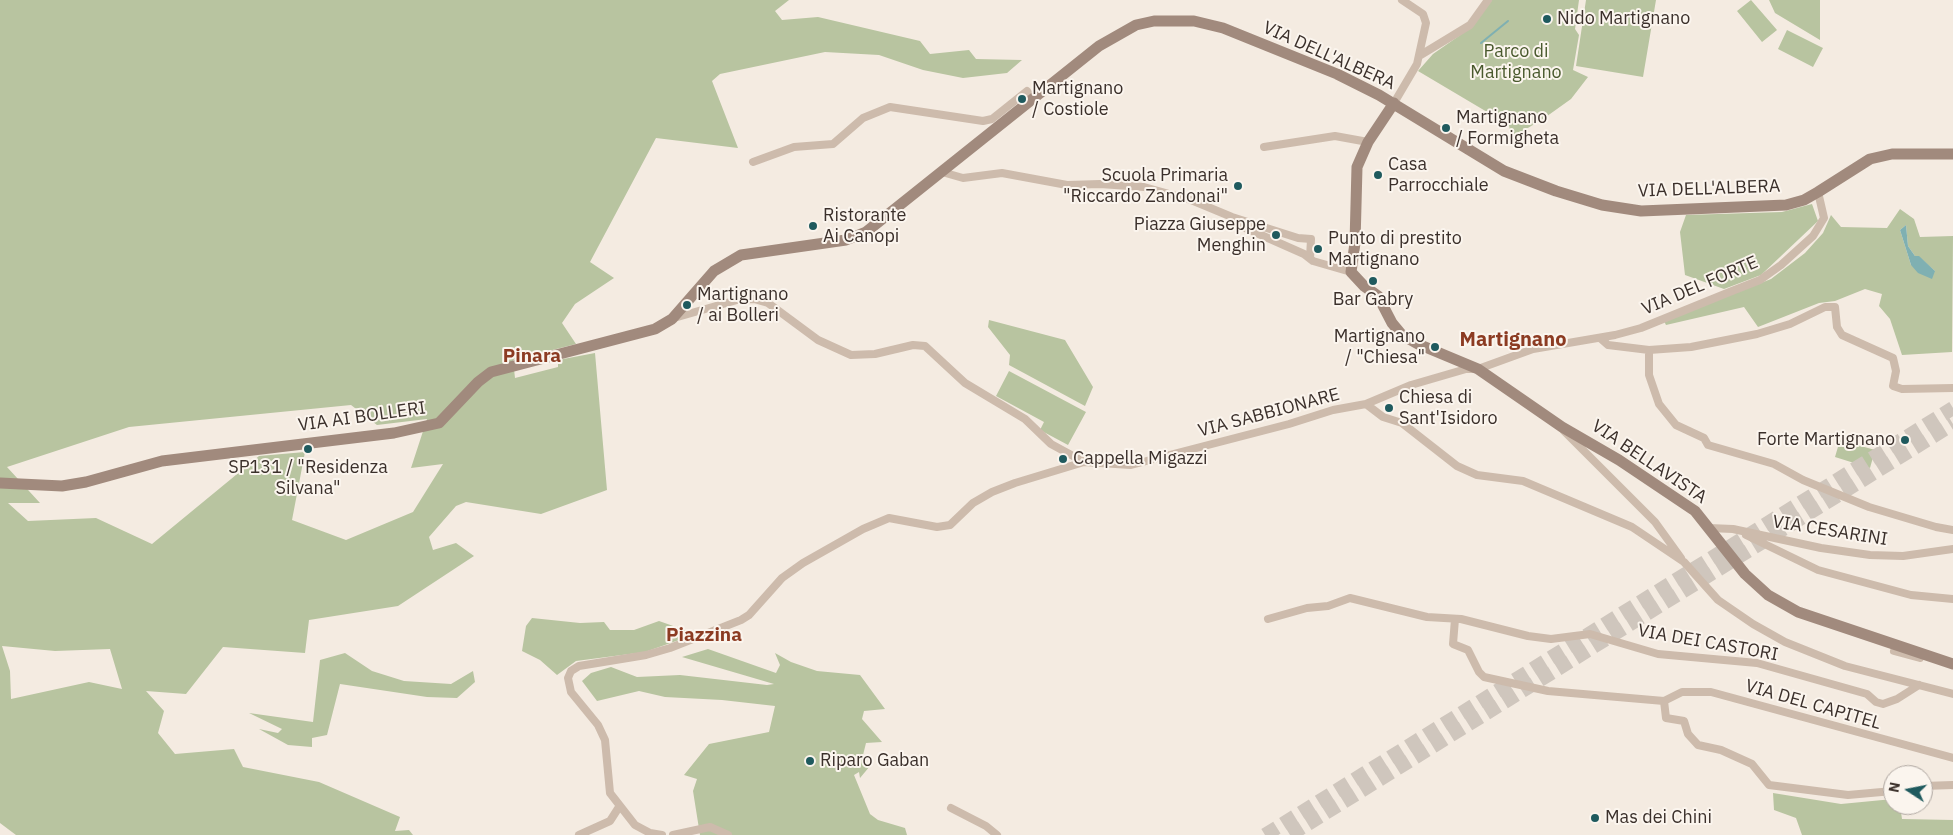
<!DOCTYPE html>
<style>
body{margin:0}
#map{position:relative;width:1953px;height:835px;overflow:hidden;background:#f4ebe1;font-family:"IBM Plex Sans",sans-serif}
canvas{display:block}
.north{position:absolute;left:1883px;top:765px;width:50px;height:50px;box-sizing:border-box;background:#fbf5ee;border:1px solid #aea6a0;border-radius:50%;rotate:281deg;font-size:14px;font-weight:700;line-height:20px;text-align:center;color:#3b302b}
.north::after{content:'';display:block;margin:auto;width:18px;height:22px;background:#1f5a5e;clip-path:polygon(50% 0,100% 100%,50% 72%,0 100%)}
</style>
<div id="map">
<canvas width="1953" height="835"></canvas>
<div class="north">N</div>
</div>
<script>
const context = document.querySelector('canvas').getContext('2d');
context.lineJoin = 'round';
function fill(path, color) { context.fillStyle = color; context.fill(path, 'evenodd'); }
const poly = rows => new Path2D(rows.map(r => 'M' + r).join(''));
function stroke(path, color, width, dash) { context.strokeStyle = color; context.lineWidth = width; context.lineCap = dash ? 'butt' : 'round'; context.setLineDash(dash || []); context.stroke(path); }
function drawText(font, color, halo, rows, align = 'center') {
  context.font = font + ' "IBM Plex Sans",sans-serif'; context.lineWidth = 4; context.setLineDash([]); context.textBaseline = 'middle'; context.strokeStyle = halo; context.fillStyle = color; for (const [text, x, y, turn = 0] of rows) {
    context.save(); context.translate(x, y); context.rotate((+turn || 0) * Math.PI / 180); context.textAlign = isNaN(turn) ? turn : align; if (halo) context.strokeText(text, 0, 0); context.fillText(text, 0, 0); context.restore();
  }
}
fill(poly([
 [0,0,789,0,775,11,782,20,818,17,920,41,930,54,969,50,976,59,1022,60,1007,73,963,78,923,70,879,55,825,52,720,74,712,81,738,148,656,138,590,262,614,278,575,304,562,323,576,344,513,360,515,378,558,367,558,360,595,353,607,490,541,514,466,502,456,506,429,537,433,550,456,543,474,556,398,606,309,620,305,653,223,647,186,694,146,691,164,711,158,733,175,754,234,749,243,767,319,782,400,817,395,831,409,830,413,835,417,835,16,835,0,823],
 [351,405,377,425,427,419,411,468,443,464,413,512,346,540,292,520,305,452,259,456,152,544,96,518,28,521,8,503,40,503,7,467,129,427],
 [2,646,55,651,110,649,122,689,89,682,11,699,10,671],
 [1492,0,1579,0,1575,29,1579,35,1573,70,1588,77,1571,99,1543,119,1511,138,1509,125,1418,71,1433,54,1466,31],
 [1586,0,1656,0,1643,77,1576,66],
 [1751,0,1777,30,1762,42,1737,11],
 [1769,0,1820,0,1820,40,1775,13],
 [1787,30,1823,48,1813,67,1778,49],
 [1812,204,1818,221,1761,275,1724,289,1685,275,1680,232,1686,215,1782,212],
 [1900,209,1914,219,1920,237,1953,236,1952,352,1902,355,1890,319,1879,306,1882,294,1865,289,1835,301,1819,303,1758,327,1744,307,1666,325,1664,321,1771,279,1805,253,1823,233,1831,215,1841,227,1887,228],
 [1906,225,1908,246,1915,256,1919,257,1935,271,1911,265,1900,230],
 [989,320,1065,340,1093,387,1085,406,1009,365,1010,355,988,327],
 [1009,371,1086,412,1068,445,1040,430,1044,422,996,396],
 [1840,440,1875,450,1870,468,1835,457],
 [532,618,580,623,604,622,610,630,634,630,659,621,696,634,645,652,576,661,557,675,540,660,522,651,526,626],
 [708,649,776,673,780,665,775,653,791,662,817,671,860,675,885,709,864,711,862,719,882,742,866,743,862,759,870,766,860,778,859,772,854,775,870,814,878,820,905,828,907,835,700,835,693,791,697,779,684,775,709,744,769,732,775,706,722,700,665,697,639,691,597,701,582,681,591,673,611,667,637,677,680,675,767,685,774,684,682,657],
 [345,653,372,671,404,681,451,684,473,671,475,682,457,698,427,697,340,684,327,735,312,738,312,747,288,745,259,729,278,733,282,729,249,713,313,722,320,660],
 [1773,793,1841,804,1893,799,1893,805,1900,805,1902,819,1953,820,1953,835,1802,835,1796,818,1774,810]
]), '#b8c4a0');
fill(poly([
 [1906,225,1908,246,1915,256,1919,256,1935,271,1932,279,1918,273,1911,265,1900,230]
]), '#7fb0b2');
stroke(poly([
 [1481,43,1508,21]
]), '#7fb0b2', 2);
stroke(poly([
 [1265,835,1953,408],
 [1290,835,1953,424]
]), '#cfc6bd', 14, [14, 7]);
stroke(poly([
 [1419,56,1470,25,1488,0],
 [1394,103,1417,64,1426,23,1423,14,1402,0],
 [1264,147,1335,136,1368,142],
 [753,162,794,147,833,144,863,118,890,107,983,121,992,119,1027,91,1032,98],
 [942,172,963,178,1002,173,1067,185,1100,184,1144,187,1191,200,1232,217,1298,238,1311,239,1310,258],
 [1234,219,1243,227,1304,254,1313,261,1351,272],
 [674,318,737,300,754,299,768,303,818,340,851,355,875,354,913,345,925,346,965,383,1025,419,1051,444,1084,462,1131,465,1289,424,1333,410,1366,404,1411,385,1466,369,1478,369,1533,349,1615,335,1641,328,1732,291,1760,280,1781,265,1813,236,1824,218,1818,192],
 [1600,338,1608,345,1649,350,1691,347,1757,334,1790,324,1825,307,1835,307,1837,327,1842,335,1893,358,1896,371,1893,386,1902,389,1953,388],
 [1649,350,1649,375,1659,404,1676,425,1704,438,1708,445,1774,464,1803,480,1869,507,1936,527,1953,530],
 [1366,404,1383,417,1402,423,1457,466,1477,475,1523,481,1632,527,1684,562,1718,600,1753,624,1785,642,1845,666,1953,694],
 [1564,431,1655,522,1681,558],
 [1709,528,1733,529,1821,548,1870,555,1903,556,1953,549],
 [1746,535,1818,570,1911,595,1953,599],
 [1268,619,1307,608,1328,606,1350,598,1427,617,1461,619,1528,636,1551,639,1590,634,1658,654,1757,663,1867,694,1876,702,1883,704,1897,699,1919,685],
 [1455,619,1453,644,1468,650,1479,672,1484,677,1548,691,1664,701,1682,692,1711,692,1953,758],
 [1894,651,1920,658],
 [1664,701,1666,718,1684,721,1688,734,1698,745,1721,750,1752,764,1769,785,1848,795,1893,791],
 [1923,786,1953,785],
 [951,808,986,826,997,835],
 [579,835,610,821,619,807],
 [662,835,650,833,635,825,610,793,605,740,598,725,571,692,568,678,571,671,579,666,646,655,670,648,741,620,749,615,782,578,803,563,863,529,889,518,937,527,950,525,973,503,992,492,1015,483,1084,462],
 [673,835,710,827,728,835]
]), '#cdbbac', 8);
stroke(poly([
 [1394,103,1368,142,1357,167,1355,243,1351,272,1364,286,1378,296,1392,323,1402,335,1418,344,1478,369,1562,427,1619,460,1695,511,1745,574,1768,595,1798,612,1953,664],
 [0,483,62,486,86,482,162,461,394,433,439,423,478,382,491,372,655,329,672,319,714,271,741,255,846,240,866,232,1099,46,1136,25,1154,21,1194,21,1223,28,1337,74,1379,95,1504,171,1556,191,1602,205,1641,211,1786,205,1804,200,1818,192,1870,159,1892,154,1953,154]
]), '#a18a7d', 11);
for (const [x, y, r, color] of [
 [1547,19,5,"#1f5a5e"],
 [1022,99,5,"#1f5a5e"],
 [1446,128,5,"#1f5a5e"],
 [1378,175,5,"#1f5a5e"],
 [1238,186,5,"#1f5a5e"],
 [813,226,5,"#1f5a5e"],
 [1276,235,5,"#1f5a5e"],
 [1318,249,5,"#1f5a5e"],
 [1373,281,5,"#1f5a5e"],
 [687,305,5,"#1f5a5e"],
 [1435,347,5,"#1f5a5e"],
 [1389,408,5,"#1f5a5e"],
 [1905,440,5,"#1f5a5e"],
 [308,449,5,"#1f5a5e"],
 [1063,459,5,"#1f5a5e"],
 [810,761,5,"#1f5a5e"],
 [1595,818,5,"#1f5a5e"]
]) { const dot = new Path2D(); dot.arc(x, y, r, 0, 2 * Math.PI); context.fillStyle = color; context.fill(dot); stroke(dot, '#fbf5ee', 2); }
drawText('18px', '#3b302b', '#fbf5ee', [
 ["Nido Martignano",1557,19],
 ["Martignano",1032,89],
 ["/ Costiole",1032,110],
 ["Martignano",1456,118],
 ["/ Formigheta",1456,139],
 ["Casa",1388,165],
 ["Parrocchiale",1388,186],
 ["Scuola Primaria",1228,176,"right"],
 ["\"Riccardo Zandonai\"",1228,197,"right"],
 ["Ristorante",823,216],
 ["Ai Canopi",823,237],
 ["Piazza Giuseppe",1266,225,"right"],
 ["Menghin",1266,246,"right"],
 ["Punto di prestito",1328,239],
 ["Martignano",1328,260],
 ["Martignano",697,295],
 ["/ ai Bolleri",697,316],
 ["Bar Gabry",1373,300,"center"],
 ["Martignano",1425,337,"right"],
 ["/ \"Chiesa\"",1425,358,"right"],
 ["Chiesa di",1399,398],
 ["Sant'Isidoro",1399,419],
 ["Forte Martignano",1895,440,"right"],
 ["Cappella Migazzi",1073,459],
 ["SP131 / \"Residenza",308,468,"center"],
 ["Silvana\"",308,489,"center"],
 ["Riparo Gaban",820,761],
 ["Mas dei Chini",1605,818]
], 'left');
drawText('18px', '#4a5a2e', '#fbf5ee', [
 ["Parco di",1516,52],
 ["Martignano",1516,73]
]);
drawText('18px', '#3b302b', '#fbf5ee', [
 ["VIA DELL'ALBERA",1329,56,24],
 ["VIA DELL'ALBERA",1709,189,-2],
 ["VIA DEL FORTE",1700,286,-23],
 ["VIA SABBIONARE",1269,413,-15],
 ["VIA AI BOLLERI",362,417,-8],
 ["VIA BELLAVISTA",1649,462,34],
 ["VIA CESARINI",1830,531,9],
 ["VIA DEI CASTORI",1708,643,10],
 ["VIA DEL CAPITEL",1813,705,16]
]);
drawText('bold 19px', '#8c3b22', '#fbf5ee', [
 ["Pinara",532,357],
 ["Piazzina",704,636]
]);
drawText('bold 20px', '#8c3b22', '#fbf5ee', [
 ["Martignano",1513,340]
]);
</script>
